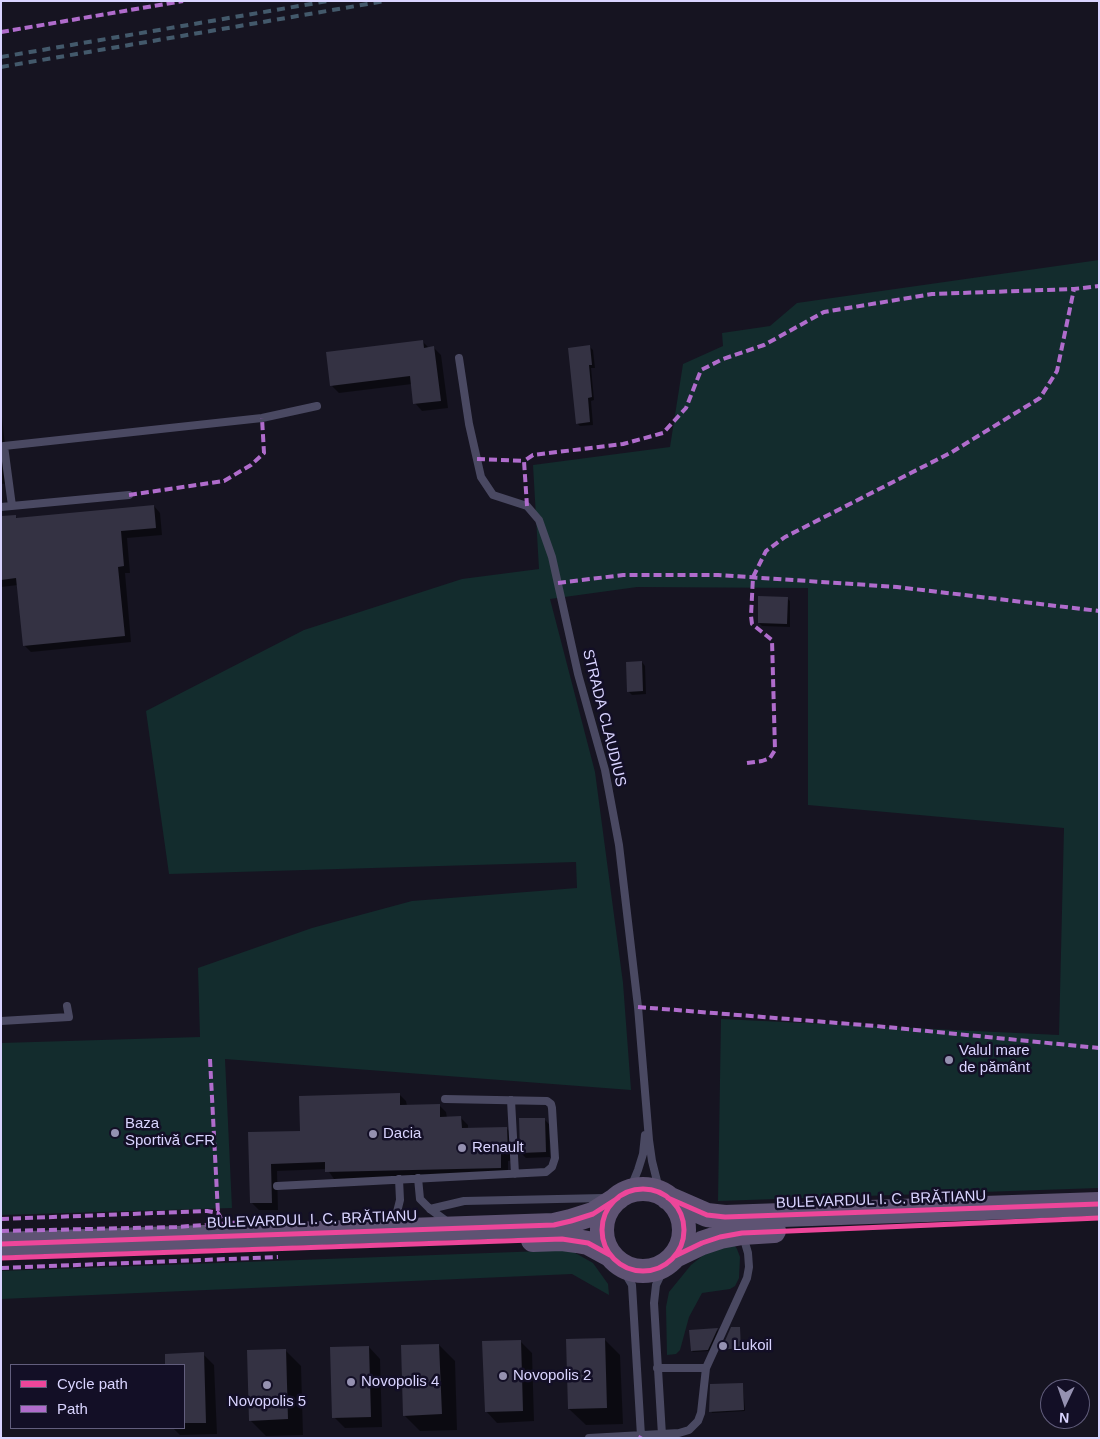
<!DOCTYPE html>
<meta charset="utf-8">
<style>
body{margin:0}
#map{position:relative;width:1100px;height:1439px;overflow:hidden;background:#161421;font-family:Helvetica,sans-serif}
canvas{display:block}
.frame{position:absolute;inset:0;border:2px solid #d9d4ff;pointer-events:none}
.legend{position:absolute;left:10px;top:1364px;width:175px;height:65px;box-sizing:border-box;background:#130f26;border:1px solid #625e7d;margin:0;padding:6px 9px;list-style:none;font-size:15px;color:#d9d4ff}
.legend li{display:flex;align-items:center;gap:10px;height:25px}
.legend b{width:25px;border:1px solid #625e7d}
.north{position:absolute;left:1040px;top:1379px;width:50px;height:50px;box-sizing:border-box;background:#130f26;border:1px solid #625e7d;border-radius:50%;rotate:183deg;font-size:14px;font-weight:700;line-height:20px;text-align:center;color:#d9d4ff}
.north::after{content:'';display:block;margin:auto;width:18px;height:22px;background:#9591b1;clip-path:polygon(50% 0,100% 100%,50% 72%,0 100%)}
</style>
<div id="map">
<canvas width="1100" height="1439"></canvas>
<div class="frame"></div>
<ul class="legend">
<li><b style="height:6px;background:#ed469a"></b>Cycle path</li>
<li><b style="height:6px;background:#b06ccc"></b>Path</li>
</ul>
<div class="north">N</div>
</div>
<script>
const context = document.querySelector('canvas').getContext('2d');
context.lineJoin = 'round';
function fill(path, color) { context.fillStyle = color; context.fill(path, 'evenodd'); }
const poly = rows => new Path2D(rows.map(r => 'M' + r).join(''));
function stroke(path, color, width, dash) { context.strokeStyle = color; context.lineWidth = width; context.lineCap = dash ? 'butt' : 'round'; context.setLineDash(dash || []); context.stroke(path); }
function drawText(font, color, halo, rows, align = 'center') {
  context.font = font + ' Helvetica,sans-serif'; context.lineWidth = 5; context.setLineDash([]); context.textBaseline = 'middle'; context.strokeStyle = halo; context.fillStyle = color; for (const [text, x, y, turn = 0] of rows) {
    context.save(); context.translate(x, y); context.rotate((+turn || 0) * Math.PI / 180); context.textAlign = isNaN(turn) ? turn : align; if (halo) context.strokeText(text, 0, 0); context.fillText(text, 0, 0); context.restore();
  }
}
fill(poly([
 [1099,260,1099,1188,718,1201,721,1019,1059,1035,1064,828,808,805,808,588,637,587,550,599,595,772,623,983,631,1090,225,1059,232,1208,1,1215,1,1043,200,1037,198,968,312,928,412,901,577,888,576,862,169,874,146,711,304,630,462,579,539,569,533,465,670,447,683,364,723,346,722,333,770,326,797,303],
 [716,1245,735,1246,737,1249,740,1257,739,1278,735,1286,730,1289,702,1293,689,1317,680,1350,676,1354,667,1355,666,1307,669,1292,691,1265],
 [570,1250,593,1263,608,1284,609,1295,572,1274,1,1299,1,1271]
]), '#132c2d');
fill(poly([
 [422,341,429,348,434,348,441,355,448,408,422,411,415,403,412,384,339,393,332,386],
 [590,347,593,350,595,368,591,368,594,400,591,401,593,425,580,426,577,423],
 [1,407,9,483,1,484],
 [154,506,160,513,162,535,127,538,130,573,125,573,131,642,31,652,24,645,18,585,1,587,1,518,15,516,18,519],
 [787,598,790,601,790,627,762,626,759,623],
 [642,662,645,666,646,694,632,695,628,691],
 [399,1094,406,1101,407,1106,439,1105,446,1112,447,1118,461,1118,468,1125,468,1129,506,1128,514,1135,515,1160,508,1161,508,1174,334,1179,327,1169,277,1171,278,1210,259,1210,252,1203,250,1133,301,1132],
 [544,1119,549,1124,550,1157,526,1158,521,1153],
 [739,1328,742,1349,723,1350,722,1349],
 [717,1330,718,1331,709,1351,693,1352,692,1351,691,1331],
 [604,1339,620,1355,623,1424,586,1425,569,1409],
 [521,1342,532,1353,534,1421,497,1423,486,1411],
 [439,1345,455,1361,457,1430,420,1431,404,1415],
 [369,1347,380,1359,382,1427,345,1428,334,1417],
 [285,1350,301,1366,303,1435,266,1436,250,1420],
 [203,1354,214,1365,217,1434,180,1435,173,1428,184,1428,184,1365,167,1365,166,1355],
 [743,1384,745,1411,712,1413,711,1411]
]), '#0007');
fill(poly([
 [423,340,424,348,434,346,441,401,413,404,410,376,330,386,326,352],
 [590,345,592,365,589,365,592,397,588,398,590,422,576,424,568,348],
 [154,505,156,528,121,531,124,566,118,567,125,636,23,646,16,578,1,580,1,516,16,515,16,518],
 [758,596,788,597,787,624,758,623],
 [642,661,643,691,627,692,626,662],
 [400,1093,400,1105,440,1104,440,1117,461,1116,462,1128,507,1127,508,1153,501,1154,501,1168,325,1172,325,1162,271,1164,272,1203,250,1203,248,1132,300,1131,299,1096],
 [519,1118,545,1118,546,1152,520,1153],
 [731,1327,740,1327,741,1348,721,1350],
 [718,1328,708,1350,691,1351,689,1330],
 [605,1338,607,1408,568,1409,566,1339],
 [521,1340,523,1411,485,1412,482,1341],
 [439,1344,442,1414,403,1416,401,1345],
 [369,1346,371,1417,332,1418,330,1347],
 [286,1349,288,1419,249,1421,247,1350],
 [204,1352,206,1423,184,1423,184,1365,165,1365,165,1354],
 [743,1383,744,1410,709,1412,710,1384]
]), '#343243');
stroke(poly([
 [459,358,469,424,481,477,493,495,527,506,539,520,552,557,578,674,605,770,619,845,638,1007,649,1140,652,1161,660,1193],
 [12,506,4,446,262,418,317,406],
 [1,507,129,495],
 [1,1021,69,1017,67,1006],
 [511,1100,515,1174],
 [418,1178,420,1199,430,1209,449,1223],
 [277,1186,546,1172,552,1167,555,1158,552,1108,551,1104,547,1101,445,1099],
 [629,1192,638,1170,643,1154,645,1135],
 [430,1209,464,1201,604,1198],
 [388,1221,395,1220,400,1200,399,1179],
 [619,1263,632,1285,641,1436],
 [657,1368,706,1368],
 [662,1435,654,1303,656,1285,666,1264],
 [589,1438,679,1433,689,1430,698,1421,701,1413,706,1368,747,1278,749,1267,748,1253,743,1236]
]), '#4a4962', 8);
stroke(poly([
 '602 1230a41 41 0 1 1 82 0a41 41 0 1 1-82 0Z',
 [668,1198,707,1215,725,1217,1099,1204],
 [533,1240,562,1239,577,1241,588,1243,610,1255],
 [1,1244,554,1225,571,1221,593,1214,618,1198],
 [675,1256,702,1243,720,1237,742,1233,774,1231]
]), '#5e5373', 24);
stroke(poly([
 [1,57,328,1],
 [1,67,385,1]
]), '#43596b', 4, [8, 6]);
stroke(poly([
 [1,32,183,1],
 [477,459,524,461],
 [129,495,224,481,251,465,264,453,262,418],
 [527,506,524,461,533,455,623,444,663,433,686,408,701,370,723,359,764,345,824,312,932,294,1074,289,1099,286],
 [558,583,623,575,718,575,897,587,1099,611],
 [747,763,762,761,770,758,775,750,772,640,752,624,751,616,753,577,766,551,785,537,952,452,1040,398,1057,371,1074,289],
 [638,1007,876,1026,1099,1048],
 [210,1059,218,1213],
 [1,1219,207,1211,218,1213,226,1227],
 [1,1231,176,1227,244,1222],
 [1,1268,278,1257],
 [640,1438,641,1436]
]), '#b06ccc', 4, [8, 4]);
stroke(poly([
 '602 1230a41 41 0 1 1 82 0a41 41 0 1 1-82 0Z',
 [668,1198,707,1215,725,1217,1099,1204],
 [1,1244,554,1225,571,1221,593,1214,618,1198],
 [675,1256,702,1243,720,1237,742,1233,1099,1218],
 [1,1258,562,1239,588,1243,610,1255]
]), '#ed469a', 5);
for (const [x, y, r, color] of [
 [949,1060,5,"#9591b1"],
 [115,1133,5,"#9591b1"],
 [373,1134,5,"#9591b1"],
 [462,1148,5,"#9591b1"],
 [723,1346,5,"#9591b1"],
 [503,1376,5,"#9591b1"],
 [351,1382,5,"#9591b1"],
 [267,1385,5,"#9591b1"]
]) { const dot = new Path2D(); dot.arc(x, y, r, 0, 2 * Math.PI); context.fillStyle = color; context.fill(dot); stroke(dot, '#130f26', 2); }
drawText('15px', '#d9d4ff', '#130f26', [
 ["STRADA CLAUDIUS",604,718,76],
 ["BULEVARDUL I. C. BRĂTIANU",881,1200,-2],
 ["BULEVARDUL I. C. BRĂTIANU",312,1220,-2]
]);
drawText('15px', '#d9d4ff', '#130f26', [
 ["Valul mare",959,1051],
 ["de pământ",959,1068],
 ["Baza",125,1124],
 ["Sportivă CFR",125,1141],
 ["Dacia",383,1134],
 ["Renault",472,1148],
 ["Lukoil",733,1346],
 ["Novopolis 2",513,1376],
 ["Novopolis 4",361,1382],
 ["Novopolis 5",267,1402,"center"]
], 'left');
</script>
